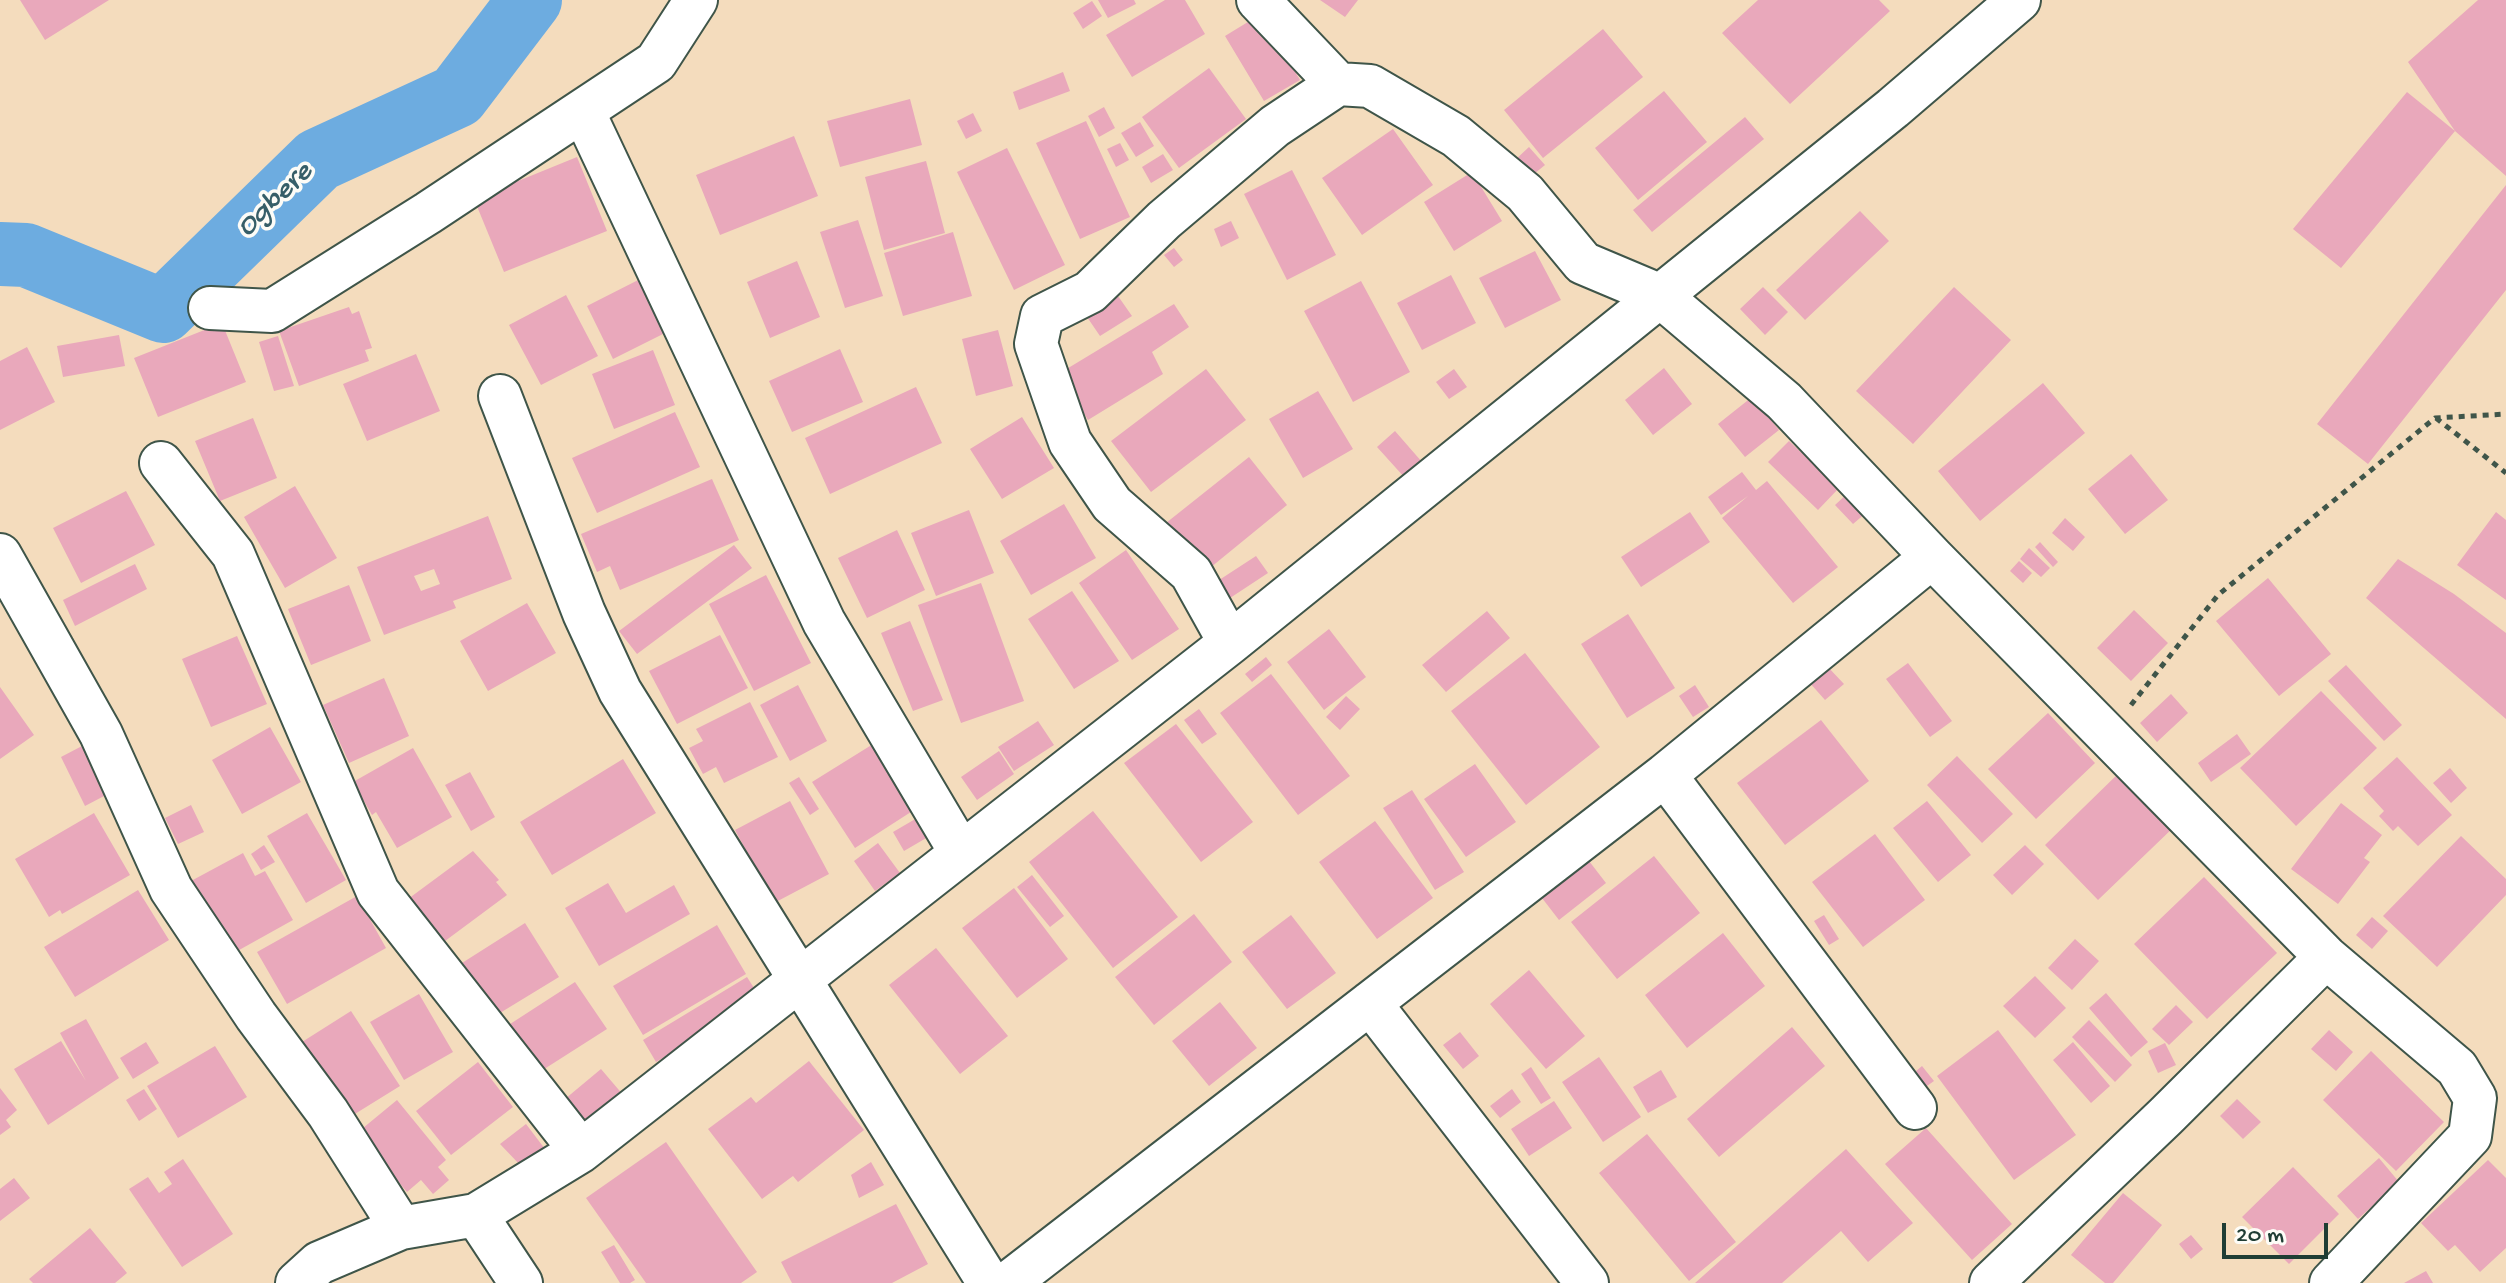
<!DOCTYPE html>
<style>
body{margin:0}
#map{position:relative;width:2506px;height:1283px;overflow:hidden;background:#f4dcbd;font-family:"Gochi Hand",sans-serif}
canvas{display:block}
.scale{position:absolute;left:2222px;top:1223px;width:106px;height:36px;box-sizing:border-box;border:4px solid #1f3d34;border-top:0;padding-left:10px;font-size:24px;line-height:28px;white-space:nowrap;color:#1f3d34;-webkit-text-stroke:6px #fdfcf7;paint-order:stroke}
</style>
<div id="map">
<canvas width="2506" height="1283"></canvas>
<div class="scale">20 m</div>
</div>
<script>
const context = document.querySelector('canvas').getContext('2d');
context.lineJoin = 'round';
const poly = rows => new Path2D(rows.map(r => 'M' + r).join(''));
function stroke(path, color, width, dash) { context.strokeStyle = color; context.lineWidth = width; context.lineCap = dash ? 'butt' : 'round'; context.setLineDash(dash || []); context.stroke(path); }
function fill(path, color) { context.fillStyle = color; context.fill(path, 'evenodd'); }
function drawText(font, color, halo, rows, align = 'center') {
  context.font = font + ' "Gochi Hand",sans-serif'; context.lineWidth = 7; context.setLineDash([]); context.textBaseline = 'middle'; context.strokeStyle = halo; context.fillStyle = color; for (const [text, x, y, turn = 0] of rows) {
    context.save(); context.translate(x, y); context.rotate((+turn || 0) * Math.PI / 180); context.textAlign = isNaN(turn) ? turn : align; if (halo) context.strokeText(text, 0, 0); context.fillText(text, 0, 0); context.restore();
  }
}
stroke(poly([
 [0,254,26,255,163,311,318,160,457,96,530,0]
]), '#6dace0', 64);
fill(poly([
 [20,0,109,0,45,40],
 [1098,0,1134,0,1136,4,1108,18],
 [1165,0,1185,0,1205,34,1132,77,1106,35],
 [1320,0,1358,0,1345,17],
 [1758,0,1879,0,1890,11,1790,104,1722,33],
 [2478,0,2506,0,2506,176,2455,131,2408,62],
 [1092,1,1102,16,1083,29,1073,13],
 [1261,14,1300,80,1264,101,1225,36],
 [1603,29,1643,77,1543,158,1504,110],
 [1209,68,1246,119,1179,168,1142,117],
 [1063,72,1070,91,1019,110,1013,92],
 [1664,91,1707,142,1638,200,1595,148],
 [2407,92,2455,131,2341,268,2293,229],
 [910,99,922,145,840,167,827,121],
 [1104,107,1115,128,1099,137,1088,116],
 [973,113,982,131,966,139,957,121],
 [1745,117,1764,139,1652,232,1633,210],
 [1086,121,1130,217,1080,239,1036,143],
 [1140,122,1154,146,1136,157,1121,133],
 [1393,129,1433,185,1362,235,1322,178],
 [794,136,818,196,720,235,696,175],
 [1120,143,1129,160,1116,167,1107,149],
 [1529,147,1545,165,1529,178,1514,161],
 [1007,148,1065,265,1014,290,957,172],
 [1163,154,1173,170,1151,183,1142,167],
 [577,157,607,231,504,272,474,199],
 [926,161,945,233,884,250,865,177],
 [1292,170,1336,255,1287,280,1244,194],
 [1472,172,1502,221,1454,251,1424,202],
 [2506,185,2506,290,2368,464,2317,424],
 [1860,211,1889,241,1805,320,1776,290],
 [858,220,883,296,845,308,820,232],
 [1231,221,1239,238,1221,247,1214,229],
 [953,232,972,296,903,316,884,253],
 [1174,248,1183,260,1174,267,1164,255],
 [1535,251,1561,300,1505,328,1479,278],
 [797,261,820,317,770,338,747,282],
 [648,275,675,328,613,359,587,306],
 [1451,275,1476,323,1422,350,1397,303],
 [1361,281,1410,372,1353,402,1304,311],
 [1763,287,1788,312,1765,335,1740,309],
 [1954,287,2011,340,1913,444,1856,391],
 [566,295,598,356,541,385,509,325],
 [1118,296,1132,316,1100,336,1087,317],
 [1174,304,1189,327,1152,352,1163,374,1088,420,1060,373],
 [349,307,352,314,359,311,372,348,365,350,369,361,299,386,279,331],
 [222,323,246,382,158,417,134,358],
 [998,330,1013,386,976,396,962,339],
 [119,335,125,366,63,377,57,346],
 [278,336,294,386,274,391,259,342],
 [27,347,55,402,0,430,0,361],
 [840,349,863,402,792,432,769,381],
 [653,350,675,405,614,429,592,374],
 [416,354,440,411,367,441,343,384],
 [1664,368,1692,404,1653,435,1625,400],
 [1206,369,1246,420,1151,492,1111,441],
 [1454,369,1467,387,1449,399,1436,382],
 [2043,383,2085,433,1980,521,1938,471],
 [916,387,942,443,830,494,805,438],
 [1318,391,1353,449,1303,478,1269,419],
 [1752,397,1779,430,1745,457,1718,424],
 [675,412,700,467,597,513,572,458],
 [1022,417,1054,468,1002,499,970,449],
 [253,418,277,478,220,501,195,441],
 [1395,431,1422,462,1405,478,1377,447],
 [1789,441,1839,488,1818,510,1768,462],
 [2131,454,2168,500,2125,534,2088,489],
 [1249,457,1287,505,1205,572,1166,523],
 [1742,472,1756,490,1767,481,1838,567,1793,603,1722,518,1748,496,1721,515,1708,497],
 [712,479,739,540,620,590,610,566,597,572,581,534],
 [295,486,337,558,285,588,244,517],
 [126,491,155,545,81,583,53,528],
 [1848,493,1867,512,1853,524,1835,505],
 [1064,504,1096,558,1031,595,1000,541],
 [969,510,994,573,936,596,911,533],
 [1690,512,1710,542,1641,587,1621,557],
 [2496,512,2506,520,2506,600,2457,565],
 [488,516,512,579,453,601,456,608,384,635,357,567],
 [434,569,440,584,421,591,414,576],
 [2065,518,2085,537,2073,551,2052,533],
 [897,530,925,590,867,618,838,558],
 [2040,542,2058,562,2053,567,2035,547],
 [734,545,752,568,637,654,619,631],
 [2029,548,2050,568,2041,577,2020,559],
 [1126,550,1179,629,1132,660,1079,583],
 [1256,556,1268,573,1224,602,1213,584],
 [2398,559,2454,594,2506,633,2506,719,2366,598],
 [2019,561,2032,573,2023,583,2010,571],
 [135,564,147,589,75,626,63,600],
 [766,575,811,663,754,691,709,604],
 [2268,578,2331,654,2279,696,2216,621],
 [981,583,1024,701,961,723,918,605],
 [349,585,371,641,311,665,288,609],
 [1072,591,1119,661,1074,689,1028,619],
 [527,603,556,653,488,691,460,641],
 [2134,610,2168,643,2131,681,2097,648],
 [1487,611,1510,638,1446,692,1422,665],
 [1628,614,1675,688,1627,718,1581,644],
 [910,621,943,700,913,711,881,633],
 [1329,629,1366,677,1324,710,1287,662],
 [720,635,748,688,677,724,649,671],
 [237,636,267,704,211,727,182,659],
 [1525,653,1600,747,1526,805,1451,711],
 [1266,657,1272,665,1252,682,1245,674],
 [1908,663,1952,721,1930,737,1886,679],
 [2346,665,2402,725,2384,741,2328,681],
 [1827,666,1844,684,1825,700,1809,682],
 [1271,674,1350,776,1298,815,1220,713],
 [384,678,409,736,349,763,323,705],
 [798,685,827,741,790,761,760,705],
 [1695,685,1709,707,1693,717,1679,696],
 [0,687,34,735,0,759],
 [2321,691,2377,748,2296,826,2240,768],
 [2171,694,2188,713,2157,742,2140,723],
 [1346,696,1360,709,1340,730,1326,717],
 [750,702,778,757,724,783,716,767,703,774,689,748,703,741,696,729],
 [1199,709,1217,734,1202,744,1184,720],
 [2048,713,2095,763,2036,819,1988,769],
 [1821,720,1869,781,1785,845,1737,783],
 [1038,721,1054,745,1014,771,998,747],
 [1176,724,1253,822,1201,862,1124,763],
 [270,727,301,782,242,814,212,760],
 [2237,734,2251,754,2211,782,2198,763],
 [886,736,928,801,855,848,812,782],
 [82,746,106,795,85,806,61,757],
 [413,748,452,817,397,848,376,812,372,815,353,782],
 [999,751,1014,774,977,800,961,777],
 [1957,756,2013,814,1982,843,1927,785],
 [2397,757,2452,815,2418,846,2398,826,2393,831,2379,816,2384,811,2363,788],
 [623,759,656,813,552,875,520,822],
 [1475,764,1516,822,1466,857,1424,799],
 [2450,768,2467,788,2451,803,2433,783],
 [2122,770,2176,825,2098,900,2045,845],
 [470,772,495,817,471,831,445,785],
 [799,777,819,809,810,815,789,783],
 [1412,790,1464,872,1435,890,1383,808],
 [790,801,829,874,774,903,735,830],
 [1927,801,1971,855,1938,882,1893,828],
 [2341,803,2382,835,2364,858,2370,862,2338,904,2291,869],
 [191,805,204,832,178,844,165,818],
 [1093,811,1178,917,1113,968,1029,862],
 [94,813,130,875,62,914,60,910,49,917,15,859],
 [307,813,346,880,306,903,267,836],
 [917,818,928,837,904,851,893,832],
 [1375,821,1433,898,1377,939,1319,862],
 [1875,834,1925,900,1863,947,1812,882],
 [2461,836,2506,879,2506,895,2437,967,2383,916],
 [878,843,900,873,875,891,854,861],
 [264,845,275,862,261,870,251,854],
 [2025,845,2044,864,2012,895,1993,875],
 [473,851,499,880,496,882,507,895,441,944,408,899],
 [243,853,255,876,265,871,293,920,232,954,191,881],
 [1654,856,1700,913,1617,979,1571,922],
 [1589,861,1606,883,1559,920,1542,898],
 [1032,875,1064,916,1050,927,1017,887],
 [2204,877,2277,953,2207,1019,2134,944],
 [608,883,626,913,674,885,690,914,599,966,565,908],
 [1014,888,1068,959,1017,998,962,928],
 [138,890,169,940,75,997,44,947],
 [357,896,386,948,287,1004,257,952],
 [1194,914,1232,962,1154,1025,1115,977],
 [1291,915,1336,973,1287,1009,1242,952],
 [1824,915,1839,939,1829,945,1814,921],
 [2372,917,2388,931,2372,949,2356,935],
 [525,923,559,977,495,1016,462,963],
 [717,925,746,974,643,1035,613,986],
 [1723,933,1765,986,1687,1048,1645,995],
 [2075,939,2099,961,2072,990,2048,968],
 [936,948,1008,1036,960,1074,889,985],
 [1529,970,1585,1036,1546,1069,1490,1004],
 [2035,976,2066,1008,2035,1038,2003,1006],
 [747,977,761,999,656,1062,643,1040],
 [575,982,607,1029,538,1073,507,1026],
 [2106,993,2148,1042,2131,1057,2089,1008],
 [419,994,453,1052,404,1080,370,1022],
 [1220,1002,1257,1048,1209,1086,1172,1041],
 [2176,1005,2193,1022,2169,1045,2152,1029],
 [351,1011,400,1086,350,1117,302,1042],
 [86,1019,119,1078,48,1125,14,1069,61,1041,86,1081,60,1033],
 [2089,1020,2132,1065,2115,1082,2072,1037],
 [1792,1027,1825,1066,1719,1157,1687,1119],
 [1998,1030,2076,1135,2014,1180,1937,1076],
 [2329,1030,2353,1052,2336,1071,2311,1049],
 [1460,1032,1479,1056,1463,1069,1443,1045],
 [146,1042,159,1063,133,1079,120,1058],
 [2073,1042,2110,1086,2091,1103,2053,1060],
 [2165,1043,2176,1065,2158,1073,2148,1051],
 [215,1046,247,1097,178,1138,147,1086],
 [2371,1051,2444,1122,2396,1171,2323,1100],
 [1599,1057,1641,1117,1603,1142,1562,1082],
 [809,1061,864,1130,798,1182,793,1176,762,1199,708,1129,751,1097,756,1103],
 [478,1062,513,1107,451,1155,416,1111],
 [1922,1066,1934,1081,1920,1091,1909,1077],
 [1531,1067,1551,1098,1541,1104,1521,1074],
 [601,1069,624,1096,588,1126,565,1099],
 [1661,1070,1677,1097,1648,1113,1633,1087],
 [0,1088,17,1110,6,1120,11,1127,0,1135],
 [144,1089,157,1109,139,1121,126,1100],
 [1512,1089,1521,1102,1500,1118,1490,1106],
 [2237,1099,2261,1122,2243,1139,2220,1116],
 [397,1100,446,1160,438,1167,449,1180,433,1194,421,1180,407,1192,357,1133],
 [1554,1101,1572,1128,1529,1156,1511,1129],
 [526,1124,545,1149,521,1166,500,1144],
 [1926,1128,2012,1224,1972,1260,1885,1164],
 [1647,1134,1736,1242,1689,1281,1599,1173],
 [666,1142,757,1272,741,1283,646,1283,586,1198],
 [1846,1149,1913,1223,1868,1262,1841,1231,1782,1283,1695,1283],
 [2379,1158,2399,1182,2358,1219,2337,1196],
 [183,1159,233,1234,182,1267,129,1189,148,1177,159,1193,172,1184,164,1172],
 [2488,1160,2506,1178,2506,1248,2480,1272,2455,1245,2448,1251,2421,1223],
 [871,1162,884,1185,859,1198,851,1175],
 [2293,1167,2339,1214,2289,1264,2242,1217],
 [14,1178,30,1198,0,1221,0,1189],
 [2123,1193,2162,1225,2113,1283,2105,1283,2071,1255],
 [896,1204,928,1264,892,1283,792,1283,781,1262],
 [90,1228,127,1273,115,1283,33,1283,29,1279],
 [2191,1235,2203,1249,2191,1259,2179,1244],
 [614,1245,635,1280,630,1283,620,1283,601,1252],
 [2426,1271,2433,1283,2404,1283]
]), '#e9a8bb');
const minor = poly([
 [1258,0,1338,84],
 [583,111,824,622,961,853],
 [210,308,272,311,428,213,656,62,696,0],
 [500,396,584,613,620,691,989,1283],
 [161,463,233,554,378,892,581,1151],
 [0,555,101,734,171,889,256,1016,328,1113,401,1228],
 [1230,643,1191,573,1112,504,1070,442,1036,344,1042,316,1090,292,1164,220,1275,126,1338,84,1370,86,1456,136,1525,193,1583,263,1659,295,1784,401,1932,557,2326,957,2457,1068,2475,1098,2470,1136,2331,1283],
 [1665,775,1915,1108],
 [1370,1003,1587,1283],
 [476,1215,521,1283],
 [297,1283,319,1263,401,1228,476,1215,581,1151,1230,643,1893,108,2019,0],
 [1008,1283,1665,775,1932,557],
 [1991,1283,2166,1116,2326,957]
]);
stroke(minor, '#3f5549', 46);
stroke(poly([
 [2436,418,2506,473],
 [2131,705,2218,595,2435,418,2506,414]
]), '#3f5549', 5, [6, 6]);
stroke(minor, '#fff', 42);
drawText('italic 30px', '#365e68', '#fdfcf7', [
 ["Ogbere",276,201,-44]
]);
</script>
